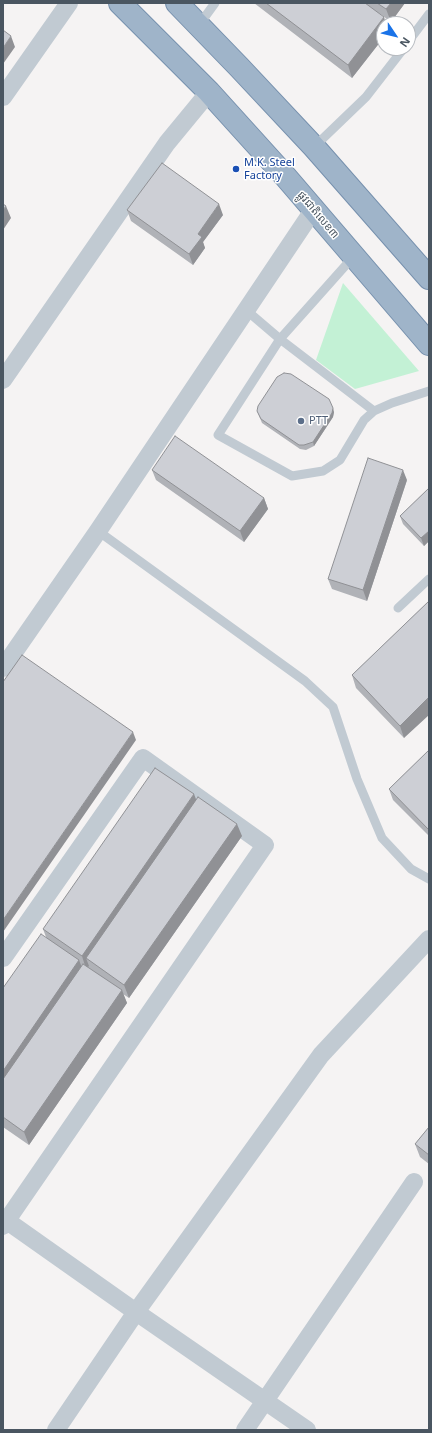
<!DOCTYPE html>
<meta charset="utf-8">
<style>
body{margin:0}
#map{position:relative;width:432px;height:1433px;overflow:hidden;background:#f5f3f3;font-family:"Noto Sans",sans-serif}
canvas{display:block}
.frame{position:absolute;inset:0;border:4px solid #4a5661;pointer-events:none}
.north{position:absolute;left:376px;top:16px;width:40px;height:40px;box-sizing:border-box;background:#fff;border:1px solid #b7bbc0;border-radius:50%;rotate:125deg;font-size:11px;font-weight:700;line-height:16px;text-align:center;color:#4a5661}
.north::after{content:'';display:block;margin:auto;width:14px;height:18px;background:#1a73e8;clip-path:polygon(50% 0,100% 100%,50% 72%,0 100%)}
</style>
<div id="map">
<canvas width="432" height="1433"></canvas>
<div class="frame"></div>
<div class="north">N</div>
</div>
<script>
const context = document.querySelector('canvas').getContext('2d');
context.lineJoin = 'round';
function fill(path, color) { context.fillStyle = color; context.fill(path, 'evenodd'); }
const poly = rows => new Path2D(rows.map(r => 'M' + r).join(''));
function stroke(path, color, width, dash) { context.strokeStyle = color; context.lineWidth = width; context.lineCap = dash ? 'butt' : 'round'; context.setLineDash(dash || []); context.stroke(path); }
function drawText(font, color, halo, rows, align = 'center') {
  context.font = font + ' "Noto Sans","Noto Sans Khmer",sans-serif'; context.lineWidth = 3; context.setLineDash([]); context.textBaseline = 'middle'; context.strokeStyle = halo; context.fillStyle = color; for (const [text, x, y, turn = 0] of rows) {
    context.save(); context.translate(x, y); context.rotate((+turn || 0) * Math.PI / 180); context.textAlign = isNaN(turn) ? turn : align; if (halo) context.strokeText(text, 0, 0); context.fillText(text, 0, 0); context.restore();
  }
}
fill(poly([
 [343,283,419,371,355,389,316,360]
]), '#c3f1d5');
const trunk = poly([
 [120,3,209,92,285,176,429,344],
 [177,3,239,67,314,147,429,278]
]);
stroke(trunk, '#7690ad', 24);
stroke(poly([
 [199,25,215,3],
 [408,42,429,14],
 [314,147,366,97,404,48],
 [354,256,280,339,218,435,292,476,323,471,340,460,364,420,374,411,392,403,429,391],
 [246,310,280,339,374,411],
 [98,531,305,681,333,707,357,779,382,838,411,869,429,879],
 [398,608,429,579]
]), '#c1cad2', 9);
stroke(poly([
 [3,97,69,3],
 [3,380,167,143,209,92],
 [3,668,98,531,314,209],
 [3,958,143,758,265,845,3,1226],
 [3,1218,136,1312,307,1430],
 [56,1430,136,1312,321,1055,429,939],
 [245,1430,414,1182]
]), '#c1cad2', 18);
stroke(trunk, '#9fb4c9', 22);
fill(poly([
 [254,3,405,3,391,22,379,13,384,24,384,37,352,78],
 [127,210,223,215,203,242,205,248,193,265,131,221],
 [257,411,334,412,333,417,314,446,306,450,300,449,262,423],
 [152,470,264,498,268,509,244,542,156,480],
 [407,480,367,601,332,589,328,579],
 [429,488,429,541,424,546,403,524,400,516],
 [429,601,404,738,356,688,352,675],
 [429,750,429,836,393,800,389,789],
 [196,800,242,836,129,998,123,994,127,1003,29,1145,3,1127,3,988,46,937,43,929],
 [429,1127,429,1164,420,1157,415,1144]
]), '#b0b2b7');
fill(poly([
 [391,3,405,3,391,22,386,9],
 [384,17,386,24,384,24,384,37,352,78,348,65],
 [11,36,15,47,3,64,3,48],
 [219,204,223,215,203,242,205,248,193,265,189,254,198,234],
 [6,206,11,218,3,230,3,210],
 [333,408,334,412,333,417,314,446,313,442],
 [403,470,407,480,367,601,363,590],
 [264,498,268,509,244,542,240,531],
 [429,531,429,541,424,546,421,538],
 [429,697,429,715,404,738,400,726],
 [133,732,136,740,3,932,3,920],
 [194,794,199,807,86,958,89,966,86,969,82,956],
 [237,824,242,836,129,998,124,985],
 [79,960,84,973,3,1090,3,1071],
 [122,990,127,1003,29,1145,24,1132]
]), '#909195');
const building = poly([
 [266,3,365,3,384,17,348,65,266,3],
 [377,3,391,3,386,9,377,3],
 [3,30,11,36,3,48,3,30],
 [162,163,219,204,198,234,202,237,189,254,127,210,162,163],
 [3,204,6,206,3,210,3,204],
 [284,373,291,374,329,399,333,408,332,413,313,442,304,445,299,445,261,419,257,411,258,406,277,377,284,373],
 [175,436,264,498,240,531,152,470,175,436],
 [368,458,403,470,363,590,328,579,368,458],
 [429,488,429,531,421,538,400,516,429,488],
 [429,601,429,697,400,726,352,675,429,601],
 [22,655,133,732,3,920,3,682,22,655],
 [429,750,429,830,389,789,429,750],
 [155,768,194,794,82,956,43,929,155,768],
 [198,797,237,824,124,985,86,958,198,797],
 [41,934,79,960,3,1071,3,988,41,934],
 [83,964,122,990,24,1132,3,1117,3,1079,83,964],
 [429,1127,429,1155,415,1144,429,1127]
]);
fill(building, '#cdcfd5');
stroke(building, '#909195', 1);
for (const [x, y, r, color] of [
 [236,169,4,"#1a4fb4"],
 [301,421,4,"#5c6f8a"]
]) { const dot = new Path2D(); dot.arc(x, y, r, 0, 2 * Math.PI); context.fillStyle = color; context.fill(dot); stroke(dot, '#fff', 1.5); }
drawText('11px', '#164399', '#fff', [
 ["M.K. Steel",244,163],
 ["Factory",244,176]
], 'left');
drawText('11px', '#4a5661', '#fff', [
 ["ផ្លូវជាតិលេខ៣",318,215,50]
]);
drawText('11px', '#4e5e75', '#fff', [
 ["PTT",309,421]
], 'left');
</script>
